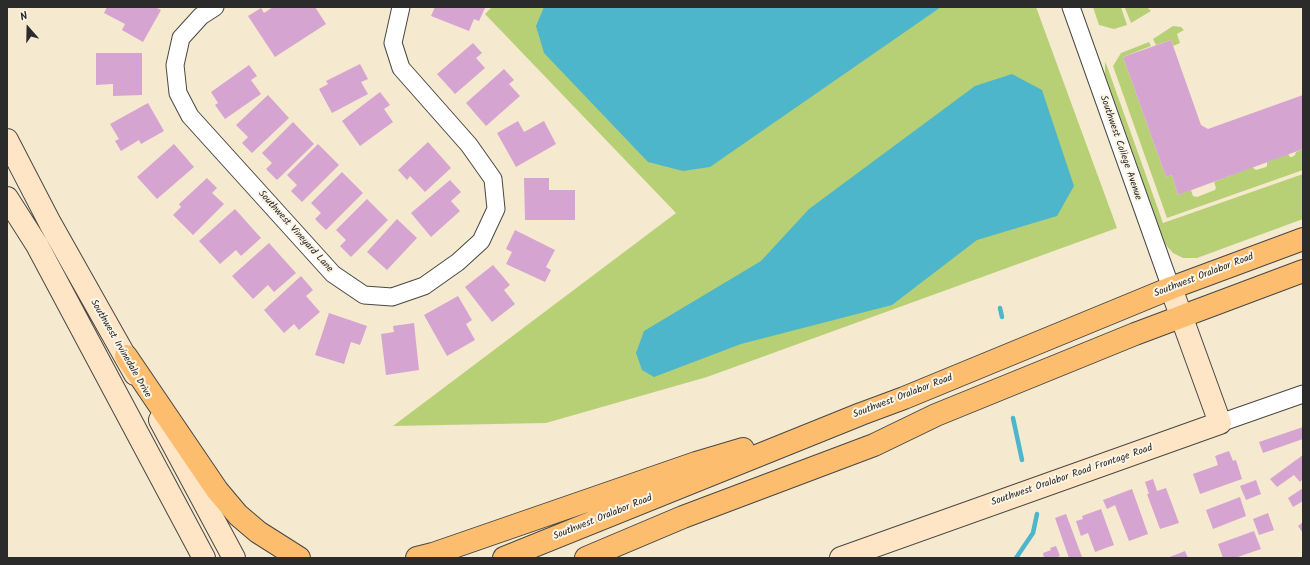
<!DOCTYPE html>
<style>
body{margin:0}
#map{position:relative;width:1310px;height:565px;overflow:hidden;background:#f5e9d0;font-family:Kalam,sans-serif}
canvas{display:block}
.frame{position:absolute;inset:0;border:8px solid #2b2b2b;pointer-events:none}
.north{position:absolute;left:8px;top:8px;width:40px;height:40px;-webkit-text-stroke:3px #fcf5e5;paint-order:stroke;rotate:340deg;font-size:11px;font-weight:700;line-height:16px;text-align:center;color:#2b2b2b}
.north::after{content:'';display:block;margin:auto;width:14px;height:18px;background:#2b2b2b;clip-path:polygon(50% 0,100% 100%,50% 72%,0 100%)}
</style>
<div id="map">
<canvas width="1310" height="565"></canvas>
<div class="frame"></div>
<div class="north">N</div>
</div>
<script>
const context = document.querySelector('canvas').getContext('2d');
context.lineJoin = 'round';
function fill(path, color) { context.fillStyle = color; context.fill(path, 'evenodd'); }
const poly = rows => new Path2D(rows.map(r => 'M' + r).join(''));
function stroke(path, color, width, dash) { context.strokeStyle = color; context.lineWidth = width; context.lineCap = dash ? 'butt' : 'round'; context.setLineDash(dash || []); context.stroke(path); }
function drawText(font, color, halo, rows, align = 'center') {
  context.font = font + ' Kalam,sans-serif'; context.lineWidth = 4; context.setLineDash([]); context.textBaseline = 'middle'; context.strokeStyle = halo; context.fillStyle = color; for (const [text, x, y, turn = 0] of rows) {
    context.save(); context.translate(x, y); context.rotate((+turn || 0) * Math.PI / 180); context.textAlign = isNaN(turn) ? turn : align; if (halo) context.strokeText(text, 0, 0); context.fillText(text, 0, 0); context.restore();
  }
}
fill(poly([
 [492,7,1036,7,1117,228,707,377,546,423,393,426,676,213,485,14],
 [1093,7,1121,7,1127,25,1114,29,1099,25],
 [1127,7,1147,7,1151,11,1131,23,1125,8],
 [1173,26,1181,27,1184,30,1177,34,1180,43,1173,46,1171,40,1156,45,1153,39],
 [1149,42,1151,46,1123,57,1166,177,1172,175,1178,195,1191,190,1193,196,1197,197,1215,190,1216,188,1214,182,1252,167,1256,170,1266,167,1267,166,1267,162,1288,154,1290,157,1292,157,1295,155,1296,152,1303,149,1303,170,1167,218,1113,66,1121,53],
 [1105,62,1107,66,1163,223,1303,174,1303,219,1197,258,1183,258,1173,253,1166,245,1162,235,1105,74]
]), '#b8d075');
fill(poly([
 [544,7,941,7,710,167,683,171,648,162,544,53,536,26],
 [1012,74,1042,90,1074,186,1057,216,977,240,892,305,741,344,654,377,642,370,636,353,644,331,761,261,809,209,975,86]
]), '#4db6ca');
stroke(poly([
 [1000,308,1002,317],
 [1013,418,1022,460],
 [1016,558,1033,533,1037,514]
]), '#4db6ca', 4.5);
fill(poly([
 [107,7,155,7,161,10,143,42,122,30,125,24,104,13],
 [273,7,315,7,326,24,275,57,248,16,261,8,264,13],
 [435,7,483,7,485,8,479,21,474,19,469,31,431,16],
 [1171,40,1201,125,1208,129,1303,95,1303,149,1178,195,1172,175,1166,177,1123,57],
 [473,43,482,53,476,58,485,68,455,94,437,74],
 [96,53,142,53,142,95,113,96,113,84,96,85],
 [360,64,368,79,361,82,368,94,332,113,319,89,328,84,326,81],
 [249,65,257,76,251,80,261,94,225,119,215,105,218,103,211,92],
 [504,69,514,80,509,84,520,96,486,126,466,103],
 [380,92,390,105,384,109,393,122,360,146,342,121],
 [268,95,289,118,252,153,242,143,248,137,236,125],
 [148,103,164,131,141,144,139,140,121,151,115,141,119,139,110,124],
 [518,121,524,132,544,121,556,144,516,167,497,133],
 [293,122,314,144,277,180,266,169,272,163,262,153],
 [428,142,451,168,425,192,410,176,407,180,398,170],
 [174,144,194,167,157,199,137,177],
 [318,144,339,165,302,202,291,191,297,185,287,175],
 [342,172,363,193,326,230,315,219,321,213,311,203],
 [207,178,217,188,212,193,224,204,193,235,173,215,181,207,179,204],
 [524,178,549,178,549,190,575,190,575,220,525,220],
 [450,180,461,192,451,201,460,211,431,237,411,213],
 [367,199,388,220,351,257,340,246,346,240,336,230],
 [235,209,261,238,241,256,236,250,220,264,199,241],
 [397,219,417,238,387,270,367,252],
 [515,230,555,250,546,267,551,270,545,282,506,264,512,252,506,249],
 [269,243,296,273,274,292,268,285,253,299,232,276],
 [493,265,510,285,504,290,515,304,492,322,465,287],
 [301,276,313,290,306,296,320,312,299,330,294,324,284,333,264,310],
 [458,296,472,320,466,324,475,340,447,356,424,315],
 [329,313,367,326,360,345,351,342,344,364,315,355],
 [414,323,419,370,386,375,381,334,394,332,393,326],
 [1303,427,1303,439,1263,453,1259,442],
 [1229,451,1233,461,1236,460,1242,479,1200,494,1193,474,1218,465,1215,456],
 [1303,455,1303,479,1300,482,1294,475,1277,487,1270,479],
 [1153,479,1157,491,1166,488,1179,523,1160,529,1147,494,1149,494,1145,482],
 [1256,480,1261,494,1246,500,1240,486],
 [1303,488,1303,501,1293,507,1288,498],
 [1132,489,1148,534,1129,541,1115,505,1107,509,1103,500],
 [1240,497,1246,516,1213,529,1206,510],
 [1101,509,1114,545,1095,552,1088,533,1081,536,1076,521,1083,519,1082,516],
 [1268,513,1274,530,1259,535,1253,519],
 [1066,514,1082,557,1079,558,1069,558,1055,518],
 [1303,522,1303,533,1298,526],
 [1254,531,1261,549,1235,558,1223,558,1218,544],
 [1056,546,1060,556,1054,558,1044,558,1043,553,1051,550,1050,548],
 [1185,551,1188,558,1167,558]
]), '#d6a4d1');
const street = poly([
 [215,7,201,16,181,38,175,65,178,93,190,116,333,274,364,295,392,297,424,286,458,262,481,241,496,209,493,179,469,145,401,68,393,43,401,7],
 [1071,7,1171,288],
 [1220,423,1303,394]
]);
const secondary = poly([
 [7,140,50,223,135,374],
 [7,198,37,245,204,558],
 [160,420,234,558],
 [841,558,1220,423,1171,288]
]);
const primary = poly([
 [126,356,217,490,238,515,258,532,299,558],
 [417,558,433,554,696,463,743,449],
 [504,558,861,414,904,398,1171,288,1303,239],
 [586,558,683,517,874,445,936,415,1135,334,1303,271]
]);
stroke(street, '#494844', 19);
stroke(secondary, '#494844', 24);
stroke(primary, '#494844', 24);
stroke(street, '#fff', 17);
stroke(secondary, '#fee5c5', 22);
stroke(primary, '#fcbd6f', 22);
drawText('10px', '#2b2b2b', '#fcf5e5', [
 ["Southwest College Avenue",1120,148,71],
 ["Southwest Vineyard Lane",295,232,48],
 ["Southwest Oralabor Road",1204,276,-21],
 ["Southwest Irvinedale Drive",120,349,60],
 ["Southwest Oralabor Road",903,397,-21],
 ["Southwest Oralabor Road Frontage Road",1072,476,-19],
 ["Southwest Oralabor Road",603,518,-22]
]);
</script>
